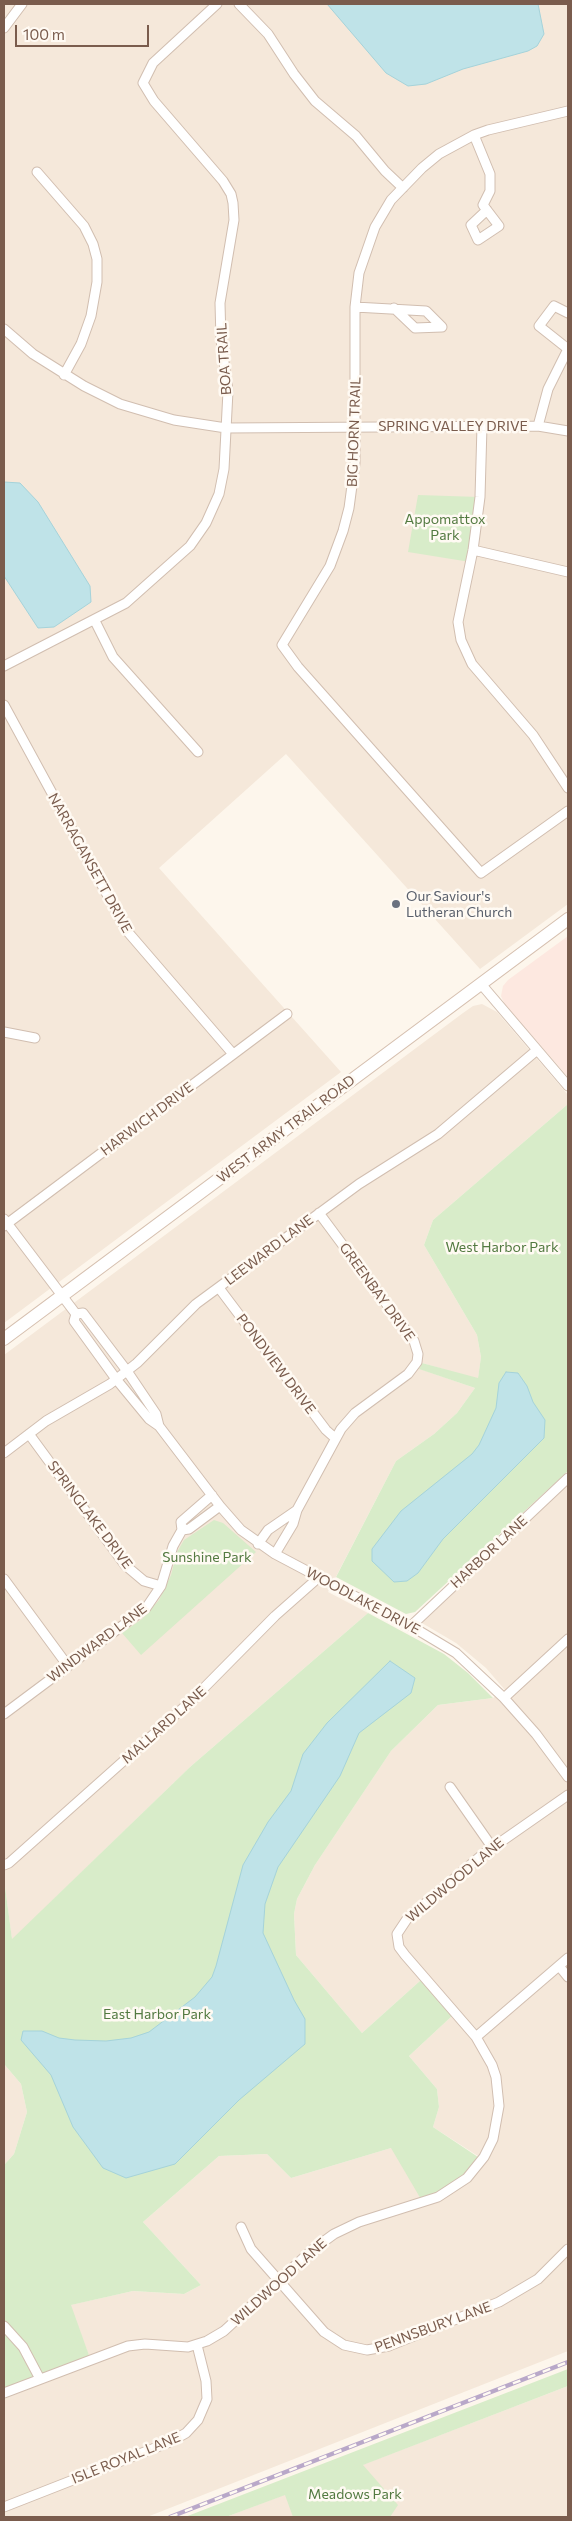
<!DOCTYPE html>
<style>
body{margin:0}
#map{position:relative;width:572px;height:2521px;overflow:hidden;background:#fdf6ec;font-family:Commissioner,sans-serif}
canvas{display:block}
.frame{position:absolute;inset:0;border:5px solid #7a5c4d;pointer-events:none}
.scale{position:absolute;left:15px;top:25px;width:134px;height:22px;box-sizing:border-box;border:2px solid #7a5c4d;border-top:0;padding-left:6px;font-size:15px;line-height:18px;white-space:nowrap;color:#7a5c4d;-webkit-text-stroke:4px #fffaf3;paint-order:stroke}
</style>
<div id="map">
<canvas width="572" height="2521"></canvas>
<div class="frame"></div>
<div class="scale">100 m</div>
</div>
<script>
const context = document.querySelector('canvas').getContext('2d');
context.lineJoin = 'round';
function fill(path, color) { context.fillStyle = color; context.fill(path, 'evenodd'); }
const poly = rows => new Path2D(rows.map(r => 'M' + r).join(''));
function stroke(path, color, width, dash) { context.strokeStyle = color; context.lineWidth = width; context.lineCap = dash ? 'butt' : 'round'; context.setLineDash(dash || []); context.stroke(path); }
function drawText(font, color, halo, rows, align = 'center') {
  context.font = font + ' Commissioner,sans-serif'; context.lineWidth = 5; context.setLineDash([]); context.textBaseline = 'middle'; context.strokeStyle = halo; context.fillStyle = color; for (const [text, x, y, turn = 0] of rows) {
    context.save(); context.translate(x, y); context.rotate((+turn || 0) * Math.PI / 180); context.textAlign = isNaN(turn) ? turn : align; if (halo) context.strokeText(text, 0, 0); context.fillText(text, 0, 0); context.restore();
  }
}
fill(poly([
 [4,4,568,4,568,904,480,969,286,754,159,868,341,1072,4,1323],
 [482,1004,497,1012,568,1095,568,1104,433,1220,424,1245,477,1335,481,1357,478,1379,422,1363,420,1369,475,1388,457,1413,434,1434,396,1461,328,1592,368,1613,190,1767,12,1940,4,1879,4,1355,463,1013,473,1006],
 [568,1483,568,2351,147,2517,4,2517,4,2399,92,2364,70,2305,133,2291,184,2294,201,2285,143,2222,219,2156,267,2154,291,2178,391,2148,481,2158,433,2127,439,2107,437,2089,409,2056,452,2016,421,1980,362,2033,296,1955,294,1914,297,1899,315,1865,391,1751,438,1705,493,1698,505,1690,486,1668,456,1643,422,1623],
 [4,2064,21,2084,27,2112,14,2154,4,2165],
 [568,2386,568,2517,226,2517,362,2465]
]), '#f5e8da');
fill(poly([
 [568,936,568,1077,505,1005,501,996,503,986,508,980]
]), '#fde8e0');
fill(poly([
 [418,495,480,497,470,562,408,552],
 [568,1104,568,1471,415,1612,406,1614,336,1577,396,1461,434,1434,457,1413,475,1388,419,1369,422,1363,478,1378,481,1357,477,1335,424,1245,433,1220],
 [214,1520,223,1523,256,1552,141,1655,122,1633,142,1619,159,1600,171,1575,177,1552,184,1540],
 [368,1613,444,1654,468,1673,493,1698,438,1705,391,1751,315,1865,297,1899,294,1914,296,1955,362,2033,421,1980,452,2016,409,2056,437,2089,439,2107,433,2127,481,2159,461,2181,422,2201,391,2148,291,2178,267,2154,219,2156,143,2222,201,2285,184,2294,133,2291,71,2305,90,2358,4,2390,4,2165,14,2154,27,2112,21,2084,4,2064,4,1879,12,1939,190,1767],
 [568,2369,568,2386,363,2465,398,2505,390,2517,293,2517,285,2495,226,2517,185,2517]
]), '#d8ecc9');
const water = poly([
 [327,4,538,4,544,34,537,46,528,51,463,69,426,84,408,86,386,73,327,4],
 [4,482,20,483,38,502,90,586,91,602,54,627,38,628,4,576,4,482],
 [506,1372,518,1373,527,1386,533,1402,545,1420,544,1438,443,1539,418,1573,407,1581,394,1582,372,1561,372,1549,401,1511,472,1454,479,1445,496,1408,499,1383,506,1372],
 [390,1661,415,1678,411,1693,359,1733,340,1776,278,1867,265,1904,263,1933,294,2000,305,2019,305,2044,239,2100,175,2164,126,2178,103,2168,73,2127,51,2075,21,2040,23,2031,42,2031,59,2038,75,2040,106,2041,131,2038,149,2032,195,1997,212,1977,216,1966,243,1865,268,1822,291,1791,303,1754,327,1723,390,1661]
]);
fill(water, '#bfe3e8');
stroke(water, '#a5d3da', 1);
const minor = poly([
 [239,4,268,34,294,74,315,101,356,136,385,171,403,188],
 [4,28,22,4],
 [568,111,488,130,474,135,439,154,422,168,391,200,375,227,359,273,355,307,355,463,349,508,343,531,330,566,282,645,298,667,481,873,568,811],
 [474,135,490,174,490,191,483,205,499,226,478,240,471,225,487,210],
 [37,172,84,226,93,244,97,259,97,282,91,316,81,344,64,375],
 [355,307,426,311,442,327],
 [394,308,415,328,442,327],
 [4,329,33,354,84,386,120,404,174,420,226,428,538,426,568,431],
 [568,349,539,326,554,306,568,313],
 [482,426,480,497,473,550,458,622,461,640,472,664,533,735,568,788],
 [538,426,548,389,568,349],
 [473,550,568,572],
 [95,621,113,657,198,752],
 [4,666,126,603,190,546,206,523,219,494,224,469,228,391,221,340,220,303,234,220,233,203,231,194,223,181,154,101,143,83,153,63,217,4],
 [4,705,127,931,233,1054],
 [481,984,568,1086],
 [4,1032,35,1038],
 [4,1219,76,1314],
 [4,1226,287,1014],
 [219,1288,326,1430,335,1438],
 [76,1314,83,1313,127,1371,156,1414,159,1426,220,1506,241,1530,275,1554,411,1626,456,1653,504,1698,536,1734,568,1777],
 [76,1314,74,1321,116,1379,149,1419,159,1426],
 [29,1434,125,1565,144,1581,161,1586],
 [4,1453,46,1421,110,1384,137,1363,196,1304,359,1184,438,1134,537,1050],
 [182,1530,189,1529,220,1506],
 [258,1544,268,1530,297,1510],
 [275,1554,293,1524,297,1510,341,1429,355,1413,408,1374,417,1362,418,1354,414,1341,319,1213],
 [4,1579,68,1666],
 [411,1626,568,1478],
 [504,1698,568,1639],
 [4,1714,146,1608,161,1586,173,1546,182,1530,181,1522,212,1495],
 [450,1787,492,1847],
 [4,1865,9,1863,192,1700,275,1616,318,1578],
 [559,1966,568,1977],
 [476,2037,568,1958],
 [241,2227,251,2249,324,2332,344,2345,367,2350,389,2346,499,2302,538,2279,568,2249],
 [4,2326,23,2347,40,2379],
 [4,2393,128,2346,145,2344,188,2347,207,2341,224,2331,312,2250,334,2234,359,2222,438,2197,467,2178,484,2157,493,2139,499,2106,496,2077,492,2065,476,2037,405,1955,399,1947,397,1934,407,1919,482,1855,568,1795],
 [4,2507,170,2442,186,2433,198,2420,207,2399,206,2381,197,2345]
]);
const secondary = poly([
 [4,1339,568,919]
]);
stroke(minor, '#d1beb0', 11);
stroke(secondary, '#d6c0b0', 14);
stroke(minor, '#fff', 9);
stroke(secondary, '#fff', 12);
const rail = poly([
 [170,2517,568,2362]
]);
stroke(rail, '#b9a8c9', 4.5);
stroke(rail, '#fffaf3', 2.5, [8]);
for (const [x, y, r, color] of [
 [396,904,5,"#6b7280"]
]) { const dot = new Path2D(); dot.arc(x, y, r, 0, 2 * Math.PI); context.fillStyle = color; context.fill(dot); stroke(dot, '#fffaf3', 2); }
drawText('14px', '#7a5c4d', '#fffaf3', [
 ["BOA TRAIL",224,359,-94],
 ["SPRING VALLEY DRIVE",453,426],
 ["BIG HORN TRAIL",354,432,-88],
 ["NARRAGANSETT DRIVE",90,863,61],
 ["HARWICH DRIVE",147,1119,-37],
 ["WEST ARMY TRAIL ROAD",286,1129,-37],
 ["LEEWARD LANE",269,1250,-37],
 ["GREENBAY DRIVE",377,1292,54],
 ["PONDVIEW DRIVE",276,1364,53],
 ["SPRINGLAKE DRIVE",90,1515,53],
 ["HARBOR LANE",489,1552,-43],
 ["WOODLAKE DRIVE",363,1601,28],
 ["WINDWARD LANE",97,1643,-37],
 ["MALLARD LANE",164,1725,-42],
 ["WILDWOOD LANE",455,1880,-40],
 ["WILDWOOD LANE",279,2282,-42],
 ["PENNSBURY LANE",433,2327,-20],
 ["ISLE ROYAL LANE",126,2458,-22]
]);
drawText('14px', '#537a41', '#fffaf3', [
 ["Appomattox",445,519],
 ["Park",445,535],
 ["West Harbor Park",502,1247],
 ["Sunshine Park",207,1557],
 ["East Harbor Park",157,2014],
 ["Meadows Park",355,2494]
]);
drawText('14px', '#5b616d', '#fffaf3', [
 ["Our Saviour's",406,896],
 ["Lutheran Church",406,912]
], 'left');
</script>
